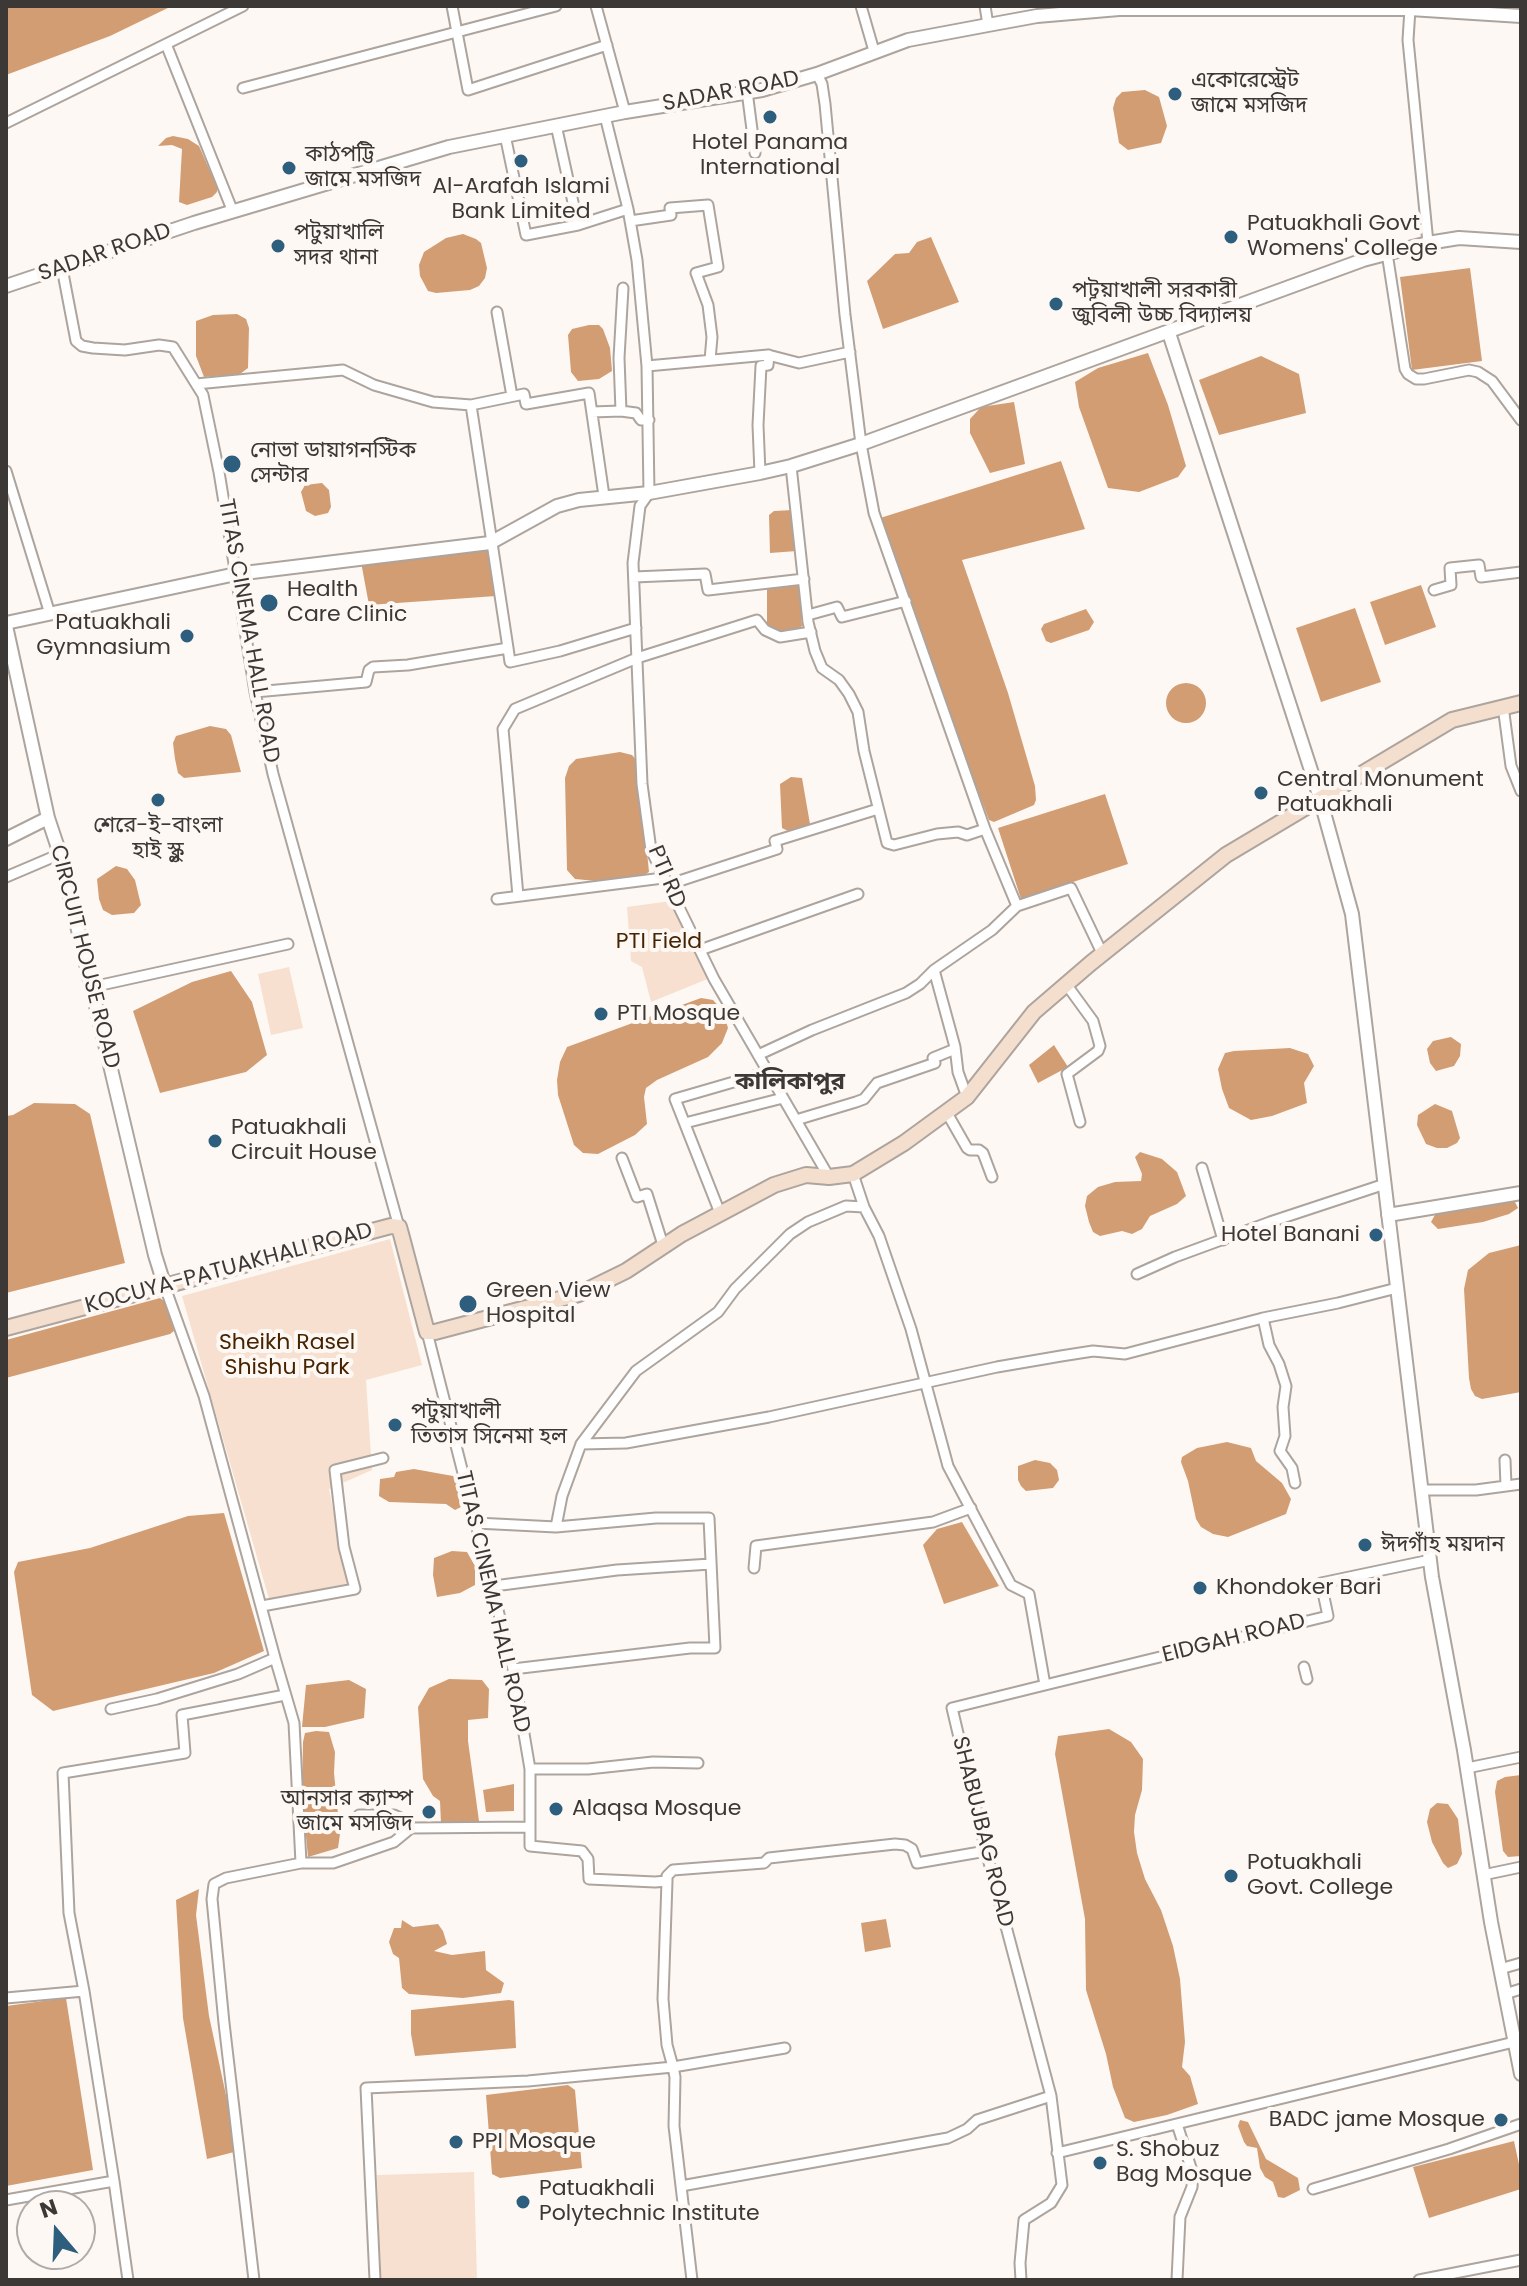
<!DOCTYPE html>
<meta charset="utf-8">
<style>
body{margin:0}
#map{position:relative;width:1527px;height:2286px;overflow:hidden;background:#fef8f4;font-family:Poppins,sans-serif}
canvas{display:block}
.frame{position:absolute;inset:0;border:8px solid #3c3835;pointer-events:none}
.north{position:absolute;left:16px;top:2190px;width:80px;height:80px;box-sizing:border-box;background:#fef8f4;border:2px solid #b0aba8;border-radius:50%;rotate:341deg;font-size:22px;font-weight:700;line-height:32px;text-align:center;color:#3c3835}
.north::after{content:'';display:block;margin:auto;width:28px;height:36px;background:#2e5e7d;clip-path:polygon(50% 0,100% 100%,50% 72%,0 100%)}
</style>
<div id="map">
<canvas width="1527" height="2286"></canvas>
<div class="frame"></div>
<div class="north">N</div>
</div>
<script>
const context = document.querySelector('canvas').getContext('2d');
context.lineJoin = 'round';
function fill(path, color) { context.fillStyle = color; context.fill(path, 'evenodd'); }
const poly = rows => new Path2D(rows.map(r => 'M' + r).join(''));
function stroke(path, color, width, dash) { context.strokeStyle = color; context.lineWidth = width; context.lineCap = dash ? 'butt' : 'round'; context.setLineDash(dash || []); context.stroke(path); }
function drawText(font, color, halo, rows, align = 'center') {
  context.font = font + ' Poppins,"Noto Sans Bengali",sans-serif'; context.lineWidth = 8; context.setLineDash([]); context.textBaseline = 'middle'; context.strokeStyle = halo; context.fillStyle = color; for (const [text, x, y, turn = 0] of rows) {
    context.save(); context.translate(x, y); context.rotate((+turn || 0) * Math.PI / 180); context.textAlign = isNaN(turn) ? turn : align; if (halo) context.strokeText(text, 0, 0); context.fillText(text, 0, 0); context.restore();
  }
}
fill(poly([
 [671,901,710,978,651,1002,642,967,631,961,627,907],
 [289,967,303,1028,271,1035,258,974],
 [390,1239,422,1365,366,1380,372,1470,329,1489,348,1584,269,1599,182,1296],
 [474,2172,477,2280,380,2280,377,2175]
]), '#f7e0cf');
fill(poly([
 [6,6,172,6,110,36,6,75],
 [1145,90,1159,97,1167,126,1161,143,1128,150,1119,143,1113,108,1116,98,1122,92],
 [173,136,188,139,199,146,217,187,217,192,212,197,187,205,179,202,182,149,172,145,158,146,166,138],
 [463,234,476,239,481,243,487,268,485,278,479,286,470,290,436,293,428,291,420,276,419,265,424,252,446,238],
 [931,237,959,302,883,329,867,281,895,254,909,253,917,242],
 [1470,268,1482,361,1412,370,1400,277],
 [237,314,246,319,249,328,248,368,240,374,204,377,196,356,196,321,213,315],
 [589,325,599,325,603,329,610,348,612,371,599,379,578,381,571,372,568,335,572,329],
 [1148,353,1168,405,1186,466,1178,477,1139,492,1108,488,1079,407,1075,382,1098,368],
 [1261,356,1299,374,1306,413,1219,435,1199,380],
 [1014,402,1025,464,990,473,970,433,970,419,981,407],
 [1061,461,1085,529,962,560,1008,693,1035,786,1036,800,1034,805,994,822,989,820,925,653,877,519],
 [322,483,329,490,331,507,328,513,315,516,306,511,301,492,305,485],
 [793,510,797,551,770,553,769,515,774,511],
 [487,547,496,596,369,605,361,562],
 [799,583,802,626,793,633,778,633,767,626,767,589],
 [1421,585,1436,627,1385,645,1370,602],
 [1355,608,1381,682,1321,702,1296,628],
 [1086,609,1094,622,1089,630,1051,643,1046,641,1041,629,1044,624],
 '1166 703a20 20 0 1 1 40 0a20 20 0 1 1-40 0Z',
 [210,726,226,729,231,735,241,772,184,778,178,773,175,759,173,743,176,736],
 [620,752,632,755,638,762,649,872,643,876,596,881,575,879,567,870,565,778,569,766,576,759],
 [791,777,802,778,810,824,808,827,788,831,782,828,780,784],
 [1105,794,1128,864,1021,899,998,828],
 [116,866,127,869,135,880,141,905,134,913,112,915,103,910,99,899,97,879],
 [231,971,252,1002,267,1055,246,1072,160,1093,133,1011,192,982],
 [701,998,713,1000,723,1011,728,1028,722,1043,708,1057,657,1080,646,1088,644,1097,647,1124,635,1135,598,1154,583,1153,574,1145,558,1095,557,1080,560,1062,567,1047],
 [1451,1037,1461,1044,1460,1056,1454,1066,1436,1071,1430,1063,1427,1049,1433,1041],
 [1054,1045,1068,1067,1038,1083,1029,1065],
 [1290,1048,1308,1054,1314,1066,1304,1083,1307,1103,1272,1116,1251,1120,1229,1108,1222,1089,1218,1069,1225,1053,1234,1051],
 [34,1103,75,1104,90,1114,125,1263,6,1293,6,1116,13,1115],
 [1435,1104,1452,1111,1460,1138,1457,1143,1447,1148,1437,1148,1426,1144,1417,1125,1418,1115],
 [1140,1152,1162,1159,1177,1172,1186,1196,1177,1204,1150,1216,1142,1229,1132,1234,1122,1231,1100,1236,1093,1232,1089,1222,1085,1206,1087,1196,1098,1187,1115,1182,1141,1181,1142,1174,1135,1157],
 [1514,1200,1518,1208,1509,1214,1483,1222,1438,1229,1431,1222,1436,1213],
 [1521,1245,1521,1392,1482,1399,1475,1396,1471,1389,1469,1378,1464,1289,1468,1270,1489,1253],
 [160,1298,165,1302,174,1331,170,1334,6,1378,6,1340],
 [1227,1442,1251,1448,1256,1461,1282,1483,1291,1499,1286,1514,1228,1537,1213,1534,1201,1527,1196,1519,1188,1481,1181,1462,1182,1457,1197,1448],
 [1035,1460,1050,1463,1057,1470,1059,1480,1053,1488,1026,1491,1021,1486,1018,1480,1018,1466],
 [414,1469,453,1476,459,1480,467,1504,455,1510,446,1504,389,1502,379,1496,380,1479,394,1477,396,1472],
 [224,1513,264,1651,214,1673,53,1711,32,1695,14,1572,18,1562,90,1548,188,1516],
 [962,1522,999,1586,944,1604,923,1545,937,1529],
 [452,1551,467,1552,475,1566,475,1585,460,1593,437,1597,433,1575,434,1558],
 [449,1679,482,1680,489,1689,488,1718,468,1720,468,1741,479,1821,475,1824,441,1824,440,1801,433,1796,423,1779,418,1707,429,1688],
 [349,1680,366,1689,364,1718,325,1727,302,1727,306,1685],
 [1109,1729,1131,1742,1143,1759,1142,1790,1135,1815,1134,1832,1137,1853,1145,1879,1161,1910,1173,1946,1180,1979,1185,2042,1182,2067,1190,2076,1198,2104,1167,2115,1134,2122,1125,2118,1113,2087,1106,2054,1086,1990,1085,1919,1055,1754,1058,1736],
 [316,1731,329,1732,335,1752,334,1773,340,1834,338,1848,308,1857,302,1794,303,1742,305,1733],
 [1521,1775,1521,1856,1508,1857,1503,1851,1495,1792,1497,1781,1505,1777],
 [514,1784,514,1811,486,1812,483,1790],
 [1437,1803,1448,1804,1458,1819,1462,1854,1457,1864,1448,1868,1443,1863,1432,1842,1427,1822,1430,1809],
 [199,1889,196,1915,209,2016,238,2151,207,2159,183,2018,176,1900],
 [886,1919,891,1947,865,1952,861,1923],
 [402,1920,413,1927,438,1924,443,1931,447,1944,434,1951,452,1955,485,1951,486,1970,504,1983,501,1993,463,1998,409,1994,402,1988,399,1958,393,1954,389,1942,394,1928,401,1928],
 [66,1998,93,2170,6,2186,6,2006],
 [509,2000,514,2001,516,2048,415,2056,411,2034,411,2010],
 [568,2085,575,2090,582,2168,500,2178,492,2174,486,2095],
 [1240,2120,1248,2122,1266,2159,1298,2178,1300,2190,1284,2198,1278,2197,1273,2182,1265,2177,1260,2168,1257,2148,1247,2146,1244,2142,1238,2126],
 [1514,2141,1521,2174,1521,2189,1429,2218,1413,2167]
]), '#d29d73');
const minor = poly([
 [452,6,468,90,607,45],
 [596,6,625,112],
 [861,6,874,51],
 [985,6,988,25],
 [1410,9,1408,40,1428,243],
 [166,44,233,212],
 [817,74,822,84,825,104,845,315,861,444,874,513,985,829,1017,906,1071,888,1102,953],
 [243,88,556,6],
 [747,91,755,153],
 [605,116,628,209,637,260,647,366,649,493,640,506,633,563,642,784,651,850,714,979,829,1177],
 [6,123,243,6],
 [556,125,578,225],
 [505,135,526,235,578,225,628,209],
 [630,221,671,215,670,208,708,205,718,267,696,273,708,305,712,337,710,360],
 [1387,253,1405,369,1408,374,1416,379,1424,379,1469,370,1478,372,1492,381,1521,420],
 [62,268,76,341,82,346,93,348,125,350,159,345,173,347,203,395,219,472,255,692,273,774,399,1227],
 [497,312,512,396],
 [647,366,768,355,799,363,850,352],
 [196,384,343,370,374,385,433,402,471,405,508,648],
 [471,405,524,394,526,404,589,393,604,496],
 [621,411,619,358,623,288],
 [592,412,621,411,636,413,641,420,649,420],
 [791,466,808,622,815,651,822,668,839,680,849,694,858,712,864,751,887,843,894,845,937,834,958,832,967,835,985,829],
 [6,471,50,614],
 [760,473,758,425,761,366,768,365,769,355],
 [634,577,705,574,708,590,804,579],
 [1434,590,1451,585,1450,568,1479,565,1481,577,1521,572],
 [808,615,837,607,842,617,906,601],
 [255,692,366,682,369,670,373,667,408,665,508,648,510,662,560,651,636,628],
 [1503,706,1511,766,1521,791],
 [6,877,60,854],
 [667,885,771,851,777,849,775,841,878,809],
 [518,896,503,729,515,709,637,658,757,620,765,630,780,637,811,632],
 [497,899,663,878],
 [700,950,858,894],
 [1066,984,1093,1021,1100,1046,1098,1051,1067,1074,1080,1122],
 [92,987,288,944],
 [758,1055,812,1030,906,993,920,984,934,970],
 [967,1097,958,1072,955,1047,934,970,992,930,1017,906],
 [947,1113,967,1148,970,1150,979,1150,983,1153,992,1177],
 [796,1120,856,1102,864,1099,877,1083,935,1063,933,1058,955,1049],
 [685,1123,783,1098],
 [622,1158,637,1197,647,1194,663,1245],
 [1202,1168,1223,1240],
 [853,1174,864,1207,879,1236,911,1329,948,1466,1011,1585,1029,1594,1045,1685,952,1708,986,1851,1051,2096],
 [720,1213,675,1099,768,1072],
 [1137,1274,1175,1257,1270,1222,1385,1184],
 [1263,1318,1269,1345,1279,1364,1286,1386,1283,1407,1285,1436,1280,1451,1292,1468,1295,1483],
 [427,1332,513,1669,530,1769,530,1846,582,1851,588,1859,589,1879,655,1882,667,1881,667,1876,673,1870,764,1863,769,1858,895,1844,905,1845,912,1849,917,1863,986,1851],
 [581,1444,626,1443,769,1417,997,1367,1061,1356,1093,1351,1125,1354,1263,1318,1338,1303,1397,1288],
 [1505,1460,1506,1486],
 [1422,1490,1476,1490,1521,1484],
 [476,1523,556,1527,656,1518,709,1518,715,1648,690,1648,513,1669],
 [556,1527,562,1496,581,1444,636,1371,718,1312,735,1289,790,1234,808,1222,846,1206,864,1207],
 [754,1568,756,1546,933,1522,971,1508],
 [494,1586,617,1570,711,1564],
 [262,1606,355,1589,344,1547,335,1470,383,1458],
 [275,1658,294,1723,301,1863],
 [1304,1667,1307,1679],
 [1045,1685,1328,1616,1321,1583,1430,1560],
 [111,1709,157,1699,238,1674,275,1658,204,1396,165,1287],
 [1467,1768,1521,1757],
 [530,1769,588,1769,653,1762,698,1763],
 [359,1815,394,1815,409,1822,411,1828],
 [1483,1875,1521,1867],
 [667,1881,663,1999,667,2045,673,2067,785,2048],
 [1500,1969,1521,1963],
 [84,1991,69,1913,63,1773,185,1753,182,1715,285,1695],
 [1505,1994,1521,1989],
 [6,1998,84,1991,114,2181],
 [1177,2124,1193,2174,1192,2187,1180,2217,1177,2280],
 [1057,2153,1514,2042],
 [681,2186,692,2280],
 [1313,2189,1449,2149,1521,2124],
 [6,2200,114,2181,128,2280],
 [254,2280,224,2023,212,1899,214,1884,226,1878,301,1863,333,1863,394,1842,411,1828,530,1827],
 [375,2280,366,2088,528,2081,673,2067,675,2077,674,2126,681,2186,948,2138,967,2129,977,2120,1051,2096,1062,2185,1051,2203,1024,2220,1020,2263,1021,2280],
 [1419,2280,1521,2260]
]);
const tertiary = poly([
 [6,286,194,223,449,147,625,112,762,90,817,74,908,40,988,25,1037,16,1119,9,1410,9,1521,16],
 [1169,333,1320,798,1352,914,1432,1577,1464,1750,1491,1922,1521,2074],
 [6,623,236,574,490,543,557,506,579,500,649,493,760,473,791,466,861,444,1363,260,1428,243,1459,238,1521,242],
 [6,626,48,818,60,854,155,1255,165,1287],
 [6,839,48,818],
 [1388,1215,1521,1193]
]);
const secondary = poly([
 [6,1328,391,1226,399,1227,401,1234,427,1332,435,1332,579,1294,626,1271,682,1234,774,1185,806,1175,829,1177,853,1174,904,1143,967,1097,1034,1012,1091,963,1226,855,1452,720,1521,703]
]);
stroke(minor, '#ada49d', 13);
stroke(tertiary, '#ada49d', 16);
stroke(secondary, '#ada49d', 18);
stroke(minor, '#fff', 9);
stroke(tertiary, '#fff', 12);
stroke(secondary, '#f4dfce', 14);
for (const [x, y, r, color] of [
 [1175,94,8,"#2e5e7d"],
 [770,117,8,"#2e5e7d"],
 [521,161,8,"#2e5e7d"],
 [289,168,8,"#2e5e7d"],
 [1231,237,8,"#2e5e7d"],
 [278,246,8,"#2e5e7d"],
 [1056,304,8,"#2e5e7d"],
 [232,464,10,"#2e5e7d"],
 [269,603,10,"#2e5e7d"],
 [187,636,8,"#2e5e7d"],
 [1261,793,8,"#2e5e7d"],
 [158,800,8,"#2e5e7d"],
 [601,1014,8,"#2e5e7d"],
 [215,1141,8,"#2e5e7d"],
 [1376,1235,8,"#2e5e7d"],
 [468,1304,10,"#2e5e7d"],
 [395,1425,8,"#2e5e7d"],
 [1365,1545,8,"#2e5e7d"],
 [1200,1588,8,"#2e5e7d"],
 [556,1809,8,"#2e5e7d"],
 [429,1812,8,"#2e5e7d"],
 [1231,1876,8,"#2e5e7d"],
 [1501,2120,8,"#2e5e7d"],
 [456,2142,8,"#2e5e7d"],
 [1100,2163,8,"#2e5e7d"],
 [523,2202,8,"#2e5e7d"]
]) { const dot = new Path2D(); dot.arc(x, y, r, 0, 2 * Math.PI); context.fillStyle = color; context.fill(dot); stroke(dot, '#fef8f4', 3); }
drawText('22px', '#3c3835', '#fef8f4', [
 ["একোরেস্ট্রেট",1191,81],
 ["জামে মসজিদ",1191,106],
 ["Hotel Panama",770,143,"center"],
 ["International",770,168,"center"],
 ["কাঠপট্টি",305,155],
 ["জামে মসজিদ",305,180],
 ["Al-Arafah Islami",521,187,"center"],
 ["Bank Limited",521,212,"center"],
 ["Patuakhali Govt",1247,224],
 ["Womens' College",1247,249],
 ["পটুয়াখালি",294,233],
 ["সদর থানা",294,258],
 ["পটুয়াখালী সরকারী",1072,291],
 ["জুবিলী উচ্চ বিদ্যালয়",1072,316],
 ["নোভা ডায়াগনস্টিক",250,451],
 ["সেন্টার",250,476],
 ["Health",287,590],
 ["Care Clinic",287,615],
 ["Patuakhali",171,623,"right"],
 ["Gymnasium",171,648,"right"],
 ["Central Monument",1277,780],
 ["Patuakhali",1277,805],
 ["শেরে-ই-বাংলা",158,826,"center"],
 ["হাই স্কুল",158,851,"center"],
 ["PTI Mosque",617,1014],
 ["Patuakhali",231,1128],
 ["Circuit House",231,1153],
 ["Hotel Banani",1360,1235,"right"],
 ["Green View",486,1291],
 ["Hospital",486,1316],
 ["পটুয়াখালী",411,1412],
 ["তিতাস সিনেমা হল",411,1437],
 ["ঈদগাঁহ ময়দান",1381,1545],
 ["Khondoker Bari",1216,1588],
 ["আনসার ক্যাম্প",413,1799,"right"],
 ["জামে মসজিদ",413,1824,"right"],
 ["Alaqsa Mosque",572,1809],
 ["Potuakhali",1247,1863],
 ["Govt. College",1247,1888],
 ["BADC jame Mosque",1485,2120,"right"],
 ["PPI Mosque",472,2142],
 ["S. Shobuz",1116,2150],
 ["Bag Mosque",1116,2175],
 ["Patuakhali",539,2189],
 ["Polytechnic Institute",539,2214]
], 'left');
drawText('22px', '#3c3835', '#fef8f4', [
 ["SADAR ROAD",731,92,-11],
 ["SADAR ROAD",105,253,-19],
 ["TITAS CINEMA HALL ROAD",248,631,80],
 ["PTI RD",666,877,67],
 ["CIRCUIT HOUSE ROAD",84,957,76],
 ["KOCUYA-PATUAKHALI ROAD",229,1269,-15],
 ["TITAS CINEMA HALL ROAD",492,1602,77],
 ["EIDGAH ROAD",1234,1639,-14],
 ["SHABUJBAG ROAD",982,1832,76]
]);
drawText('22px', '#462402', '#fef8f4', [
 ["PTI Field",659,942],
 ["Sheikh Rasel",287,1343],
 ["Shishu Park",287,1368]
]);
drawText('bold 24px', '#3c3835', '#fef8f4', [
 ["কালিকাপুর",790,1083]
]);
</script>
